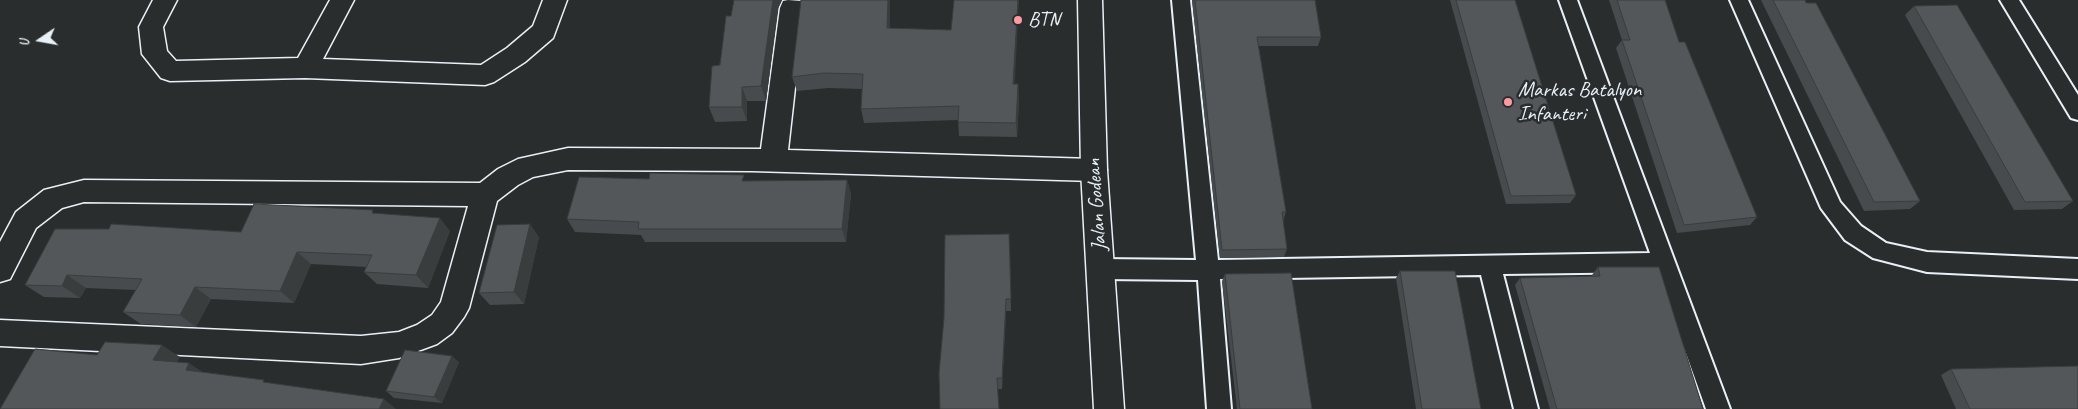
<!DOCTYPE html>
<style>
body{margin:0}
#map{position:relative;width:2078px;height:409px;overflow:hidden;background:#2a2d2e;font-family:Caveat,sans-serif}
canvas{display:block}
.north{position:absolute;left:15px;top:15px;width:50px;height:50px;-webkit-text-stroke:4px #2a2d2e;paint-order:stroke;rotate:258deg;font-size:14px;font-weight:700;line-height:20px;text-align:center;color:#e8f1f8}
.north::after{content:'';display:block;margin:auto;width:18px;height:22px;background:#e8f1f8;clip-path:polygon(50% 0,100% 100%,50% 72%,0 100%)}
</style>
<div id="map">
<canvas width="2078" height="409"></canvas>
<div class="north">U</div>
</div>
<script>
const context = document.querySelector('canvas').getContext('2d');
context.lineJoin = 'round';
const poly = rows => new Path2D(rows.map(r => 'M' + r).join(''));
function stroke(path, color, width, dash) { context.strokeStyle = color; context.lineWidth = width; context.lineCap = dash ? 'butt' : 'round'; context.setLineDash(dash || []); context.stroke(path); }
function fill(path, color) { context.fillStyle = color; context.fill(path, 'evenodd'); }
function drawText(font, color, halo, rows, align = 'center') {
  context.font = font + ' Caveat,sans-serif'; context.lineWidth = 5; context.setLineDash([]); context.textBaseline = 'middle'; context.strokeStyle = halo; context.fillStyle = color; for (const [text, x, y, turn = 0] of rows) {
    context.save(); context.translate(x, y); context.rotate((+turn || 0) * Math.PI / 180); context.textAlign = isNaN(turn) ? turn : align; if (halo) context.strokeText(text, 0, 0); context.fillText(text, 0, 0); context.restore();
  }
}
const service = poly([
 [1172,0,1190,0,1218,260,1650,253,1559,0,1577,0,1730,409,1706,409,1657,272,1503,274,1538,409,1514,409,1481,275,1220,279,1231,409,1207,409,1198,280,1101,279,1093,276,1090,269,1093,262,1101,259,1196,260,1172,0],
 [1730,0,1748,0,1840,202,1861,226,1886,243,1927,252,2078,259,2078,279,1927,272,1873,258,1845,240,1821,208,1730,0],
 [2000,0,2019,0,2078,95,2078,120,2071,118,2000,0]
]);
const minor = poly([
 [153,0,177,0,163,27,167,51,176,61,298,58,330,0,354,0,323,59,481,65,507,48,533,26,543,0,567,0,553,38,525,62,494,82,485,85,305,78,170,81,161,78,142,54,139,27,153,0],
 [788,0,801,1,804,8,788,150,1094,159,1104,162,1107,170,1104,178,1094,181,752,171,568,170,533,177,518,185,497,201,469,308,464,317,452,333,437,344,399,358,361,364,0,346,0,320,361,336,399,332,417,325,432,315,441,302,468,206,84,202,62,208,36,228,10,279,0,282,0,242,16,212,44,190,84,180,480,183,498,169,518,159,568,148,761,149,780,8,783,1,788,0]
]);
const primary = poly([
 [1078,0,1102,0,1107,170,1124,409,1094,409,1081,170,1078,0]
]);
stroke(service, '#e8f1f8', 4);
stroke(minor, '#e8f1f8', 3);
stroke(primary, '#e8f1f8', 3);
fill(service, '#2a2d2e');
fill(minor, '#2a2d2e');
fill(primary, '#2a2d2e');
fill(poly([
 [734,0,782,0,778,8,766,101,747,101,747,121,715,122,709,107,731,16],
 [890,0,890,28,1014,84,1018,84,1019,99,1017,137,959,136,958,120,864,123,861,109,862,89,828,88,797,91,792,77],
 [1192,0,1315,0,1321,37,1318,46,1258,46,1286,212,1283,221,1287,249,1284,257,1220,258],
 [1450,0,1515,0,1576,195,1570,203,1506,204],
 [1609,0,1665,0,1679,42,1757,217,1750,225,1677,233,1616,48,1622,40],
 [1761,0,1805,0,1920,201,1910,209,1864,211],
 [1914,6,2073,201,2062,209,2014,210,1905,15],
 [649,179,746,181,847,180,851,194,846,242,645,242,641,235,575,232,567,219],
 [377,214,450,231,428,288,377,284,364,272,367,267,311,264,294,303,211,299,196,327,141,324,123,312,136,290,86,288,80,298,44,297,25,285,241,232],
 [539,237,524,304,490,305,479,293],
 [1010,247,1011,311,1006,311,1002,389,998,389,940,409],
 [1598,267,1703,409,1550,409,1515,285,1520,278,1592,276,1592,275],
 [1400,271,1481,409,1416,409,1396,278],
 [1225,274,1312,409,1237,409,1222,281],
 [459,362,442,403,394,398,386,391],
 [1951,369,2078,409,1956,409,1941,375]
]), '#474b4d');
fill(poly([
 [773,0,782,0,778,8,766,101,761,86],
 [888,0,890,0,890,43,887,28],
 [1018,0,1019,0,1014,99,1013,84],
 [1018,84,1019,99,1017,137,1016,123],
 [742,87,747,101,747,121,742,107],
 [847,180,851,194,846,242,842,229],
 [440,218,450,231,428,288,416,275],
 [530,224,539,237,524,304,514,292],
 [297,252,311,264,294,303,280,291],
 [67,275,86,288,80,298,62,286],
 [195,287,211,299,196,327,180,315],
 [1006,299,1006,311,1002,389,1002,378],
 [162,345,180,357,171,372,153,360],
 [452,356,459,362,442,403,434,397],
 [189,363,207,375,186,370],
 [384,399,396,409,379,409]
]), '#3a3d3e');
const building = poly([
 [734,0,773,0,761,86,742,87,742,107,709,107,712,66,720,65,726,16,731,16,734,0],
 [801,0,888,0,887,28,951,30,954,0,1018,0,1013,84,1018,84,1016,123,958,122,959,106,861,109,863,74,824,73,792,77,801,0],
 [1195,0,1315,0,1321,37,1257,37,1286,212,1282,212,1287,249,1222,250,1195,0],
 [1456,0,1515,0,1576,195,1511,196,1456,0],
 [1617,0,1665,0,1679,42,1685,42,1757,217,1684,225,1622,40,1630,40,1617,0],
 [1773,0,1805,0,1806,3,1816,3,1920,201,1874,202,1773,0],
 [1957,5,2073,201,2025,202,1914,6,1957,5],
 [650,173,744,175,742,181,847,180,842,229,638,229,639,222,567,219,579,177,649,179,650,173],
 [254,204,373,210,372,213,440,218,416,275,364,272,372,255,297,252,280,291,195,287,180,315,123,312,142,279,67,275,62,286,25,285,55,229,109,229,111,224,241,232,254,204],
 [530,224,514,292,479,293,497,225,530,224],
 [1009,234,1011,299,1006,299,1002,378,997,378,999,409,940,409,939,373,944,318,945,235,1009,234],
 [1598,267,1659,267,1703,409,1557,409,1520,278,1600,276,1598,267],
 [1400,271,1455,271,1481,409,1422,409,1400,271],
 [1291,273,1312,409,1240,409,1225,274,1291,273],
 [105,342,162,345,153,360,189,363,186,370,264,380,263,382,384,399,379,409,0,409,35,349,97,355,105,342],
 [405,350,452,356,434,397,386,391,405,350],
 [2078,366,2078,409,1970,409,1951,369,2078,366]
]);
fill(building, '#535759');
stroke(building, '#3a3d3e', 1);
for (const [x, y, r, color] of [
 [1018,20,5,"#ff9aa2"],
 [1508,102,5,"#ff9aa2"]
]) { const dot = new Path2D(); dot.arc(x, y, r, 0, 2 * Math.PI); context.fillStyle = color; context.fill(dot); stroke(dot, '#2a2d2e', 2); }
drawText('21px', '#e8f1f8', '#2a2d2e', [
 ["BTN",1028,20],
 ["Markas Batalyon",1518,90],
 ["Infanteri",1518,114]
], 'left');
drawText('21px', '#e8f1f8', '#2a2d2e', [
 ["Jalan Godean",1097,205,-94]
]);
</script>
